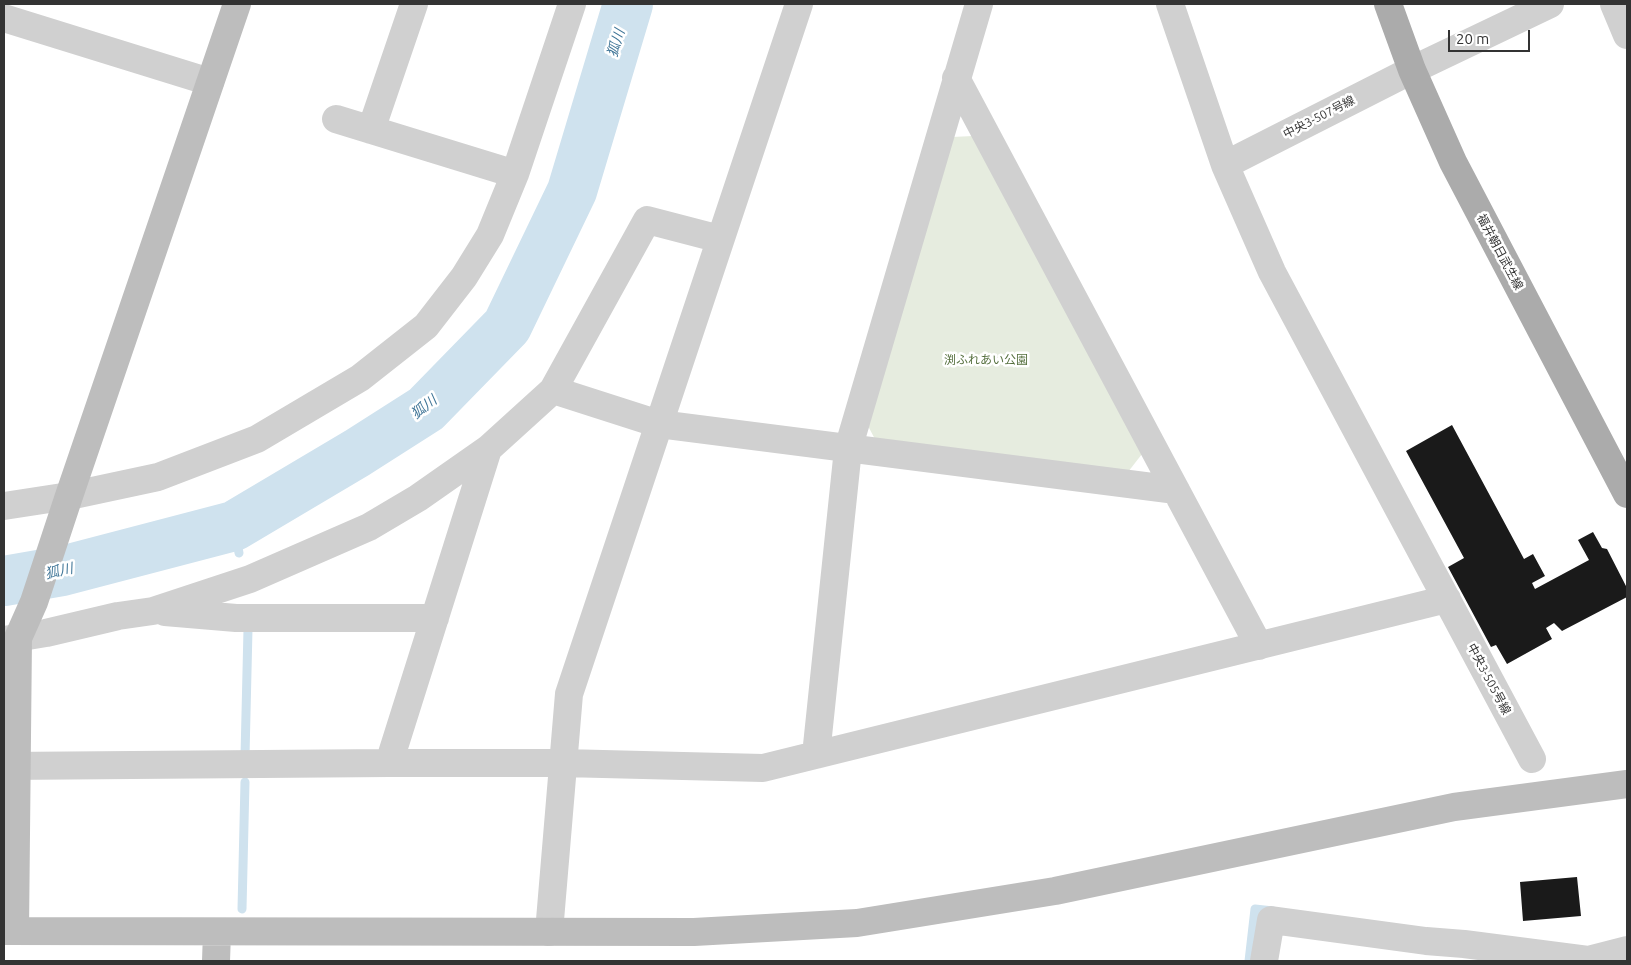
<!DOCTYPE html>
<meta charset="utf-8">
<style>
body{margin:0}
#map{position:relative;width:1631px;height:965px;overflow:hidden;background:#fff;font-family:Ubuntu,sans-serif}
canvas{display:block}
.frame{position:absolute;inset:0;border:5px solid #333;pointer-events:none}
.scale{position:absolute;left:1448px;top:30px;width:82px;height:22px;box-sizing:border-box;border:2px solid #333;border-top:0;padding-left:6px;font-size:15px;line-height:18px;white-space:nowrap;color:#333;-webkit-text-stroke:4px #fff;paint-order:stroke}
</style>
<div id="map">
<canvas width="1631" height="965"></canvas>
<div class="frame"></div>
<div class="scale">20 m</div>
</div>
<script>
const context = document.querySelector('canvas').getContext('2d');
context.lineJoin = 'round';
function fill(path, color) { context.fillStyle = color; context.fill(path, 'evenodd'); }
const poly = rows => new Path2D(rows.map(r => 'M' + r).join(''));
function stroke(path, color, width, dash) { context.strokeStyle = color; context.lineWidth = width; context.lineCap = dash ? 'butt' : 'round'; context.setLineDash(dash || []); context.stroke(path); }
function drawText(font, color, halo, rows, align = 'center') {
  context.font = font + ' Ubuntu,"Noto Sans JP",sans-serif'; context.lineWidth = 5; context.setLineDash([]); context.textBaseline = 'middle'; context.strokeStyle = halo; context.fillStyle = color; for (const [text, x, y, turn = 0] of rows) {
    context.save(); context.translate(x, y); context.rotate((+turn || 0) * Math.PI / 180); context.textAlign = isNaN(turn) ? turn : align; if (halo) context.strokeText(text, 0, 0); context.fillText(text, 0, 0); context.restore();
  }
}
fill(poly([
 [973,136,1142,454,1128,472,876,441,868,426,952,137]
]), '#e6ecdf');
stroke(poly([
 [234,526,239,553],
 [245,756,248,629],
 [242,909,245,782],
 [1249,961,1255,909,1273,911]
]), '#cfe2ee', 9);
stroke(poly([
 [4,581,62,571,234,526,357,453,426,409,507,326,572,191,628,4]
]), '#cfe2ee', 50);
fill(poly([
 [1452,425,1524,559,1533,554,1545,576,1532,583,1535,589,1589,560,1578,540,1593,532,1602,548,1607,549,1627,588,1627,597,1562,631,1554,623,1546,628,1552,639,1507,664,1496,645,1491,647,1448,567,1464,558,1406,451],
 [1577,877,1581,916,1523,921,1520,882]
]), '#1a1a1a');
stroke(poly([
 [1170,4,1225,165,1272,272,1532,759],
 [1614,4,1627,35],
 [4,18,210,82],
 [956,78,1259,646],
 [336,119,515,174],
 [371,130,414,4],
 [1225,165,1412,70,1550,4],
 [553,390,659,424,1176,490],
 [4,506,69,496,158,477,257,439,360,378,426,326,464,277,490,235,515,174,572,4],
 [165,612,236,618,435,618],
 [4,640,46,633,118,616,153,611,250,579,369,527,418,498,488,449,553,390,647,220,720,239],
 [816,755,848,449,979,4],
 [389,763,488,449],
 [4,766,389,763,563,763,763,768,1447,599],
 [549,932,569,694,799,4],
 [1264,961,1271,920,1426,941,1464,944,1588,960,1627,950]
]), '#d0d0d0', 28);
stroke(poly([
 [4,931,694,932,857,923,1055,891,1454,807,1627,784],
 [15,931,18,638,34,602,69,496,237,4],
 [216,961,217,932]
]), '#bdbdbd', 28);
stroke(poly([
 [1388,4,1412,70,1453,162,1627,494]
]), '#ababab', 28);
drawText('12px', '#333', '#fff', [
 ["中央3-507号線",1319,117,-27],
 ["福井朝日武生線",1500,252,62],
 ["中央3-505号線",1489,679,62]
]);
drawText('12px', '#56703f', '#fff', [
 ["渕ふれあい公園",986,360]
]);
drawText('italic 14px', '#3f7597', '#fff', [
 ["狐川",616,43,-73],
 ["狐川",424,407,-38],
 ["狐川",59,571,-12]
]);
</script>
